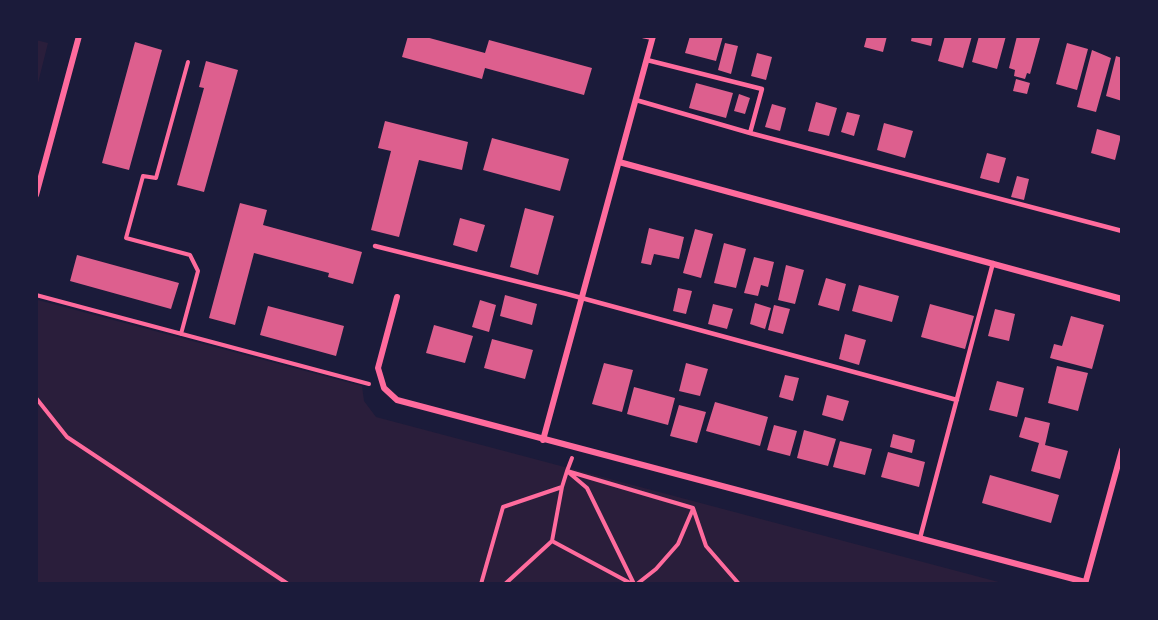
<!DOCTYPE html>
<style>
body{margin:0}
#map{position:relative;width:1158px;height:620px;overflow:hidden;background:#1b1b3a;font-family:Mulish,sans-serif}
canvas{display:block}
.frame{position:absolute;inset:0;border:38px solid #1b1b3a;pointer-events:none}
</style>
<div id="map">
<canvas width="1158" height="620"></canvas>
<div class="frame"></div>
</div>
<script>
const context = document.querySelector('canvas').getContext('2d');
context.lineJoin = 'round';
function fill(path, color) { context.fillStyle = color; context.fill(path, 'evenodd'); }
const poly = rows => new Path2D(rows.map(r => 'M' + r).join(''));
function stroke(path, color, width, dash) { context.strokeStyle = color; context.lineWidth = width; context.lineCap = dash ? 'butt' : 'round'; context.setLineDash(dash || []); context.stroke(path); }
fill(poly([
 [36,40,48,43,36,91],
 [38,300,362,386,364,401,376,417,1006,584,36,584]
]), '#2a1e3b');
fill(poly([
 [408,36,422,36,485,53,489,40,592,68,584,95,485,68,482,79,402,57],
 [690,36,723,36,716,61,685,53],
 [867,36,887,36,883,52,864,47],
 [912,36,933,36,931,46,911,41],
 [945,36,972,36,963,68,938,61],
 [979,36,1006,36,997,69,972,62],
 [1017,36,1040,38,1030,74,1027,73,1025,79,1014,76,1015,70,1009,68],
 [135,42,162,50,129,170,102,163],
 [725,43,738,46,731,74,718,70],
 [1067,43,1088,49,1077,90,1056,84],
 [1092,50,1111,58,1096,112,1077,107],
 [757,53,772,57,766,80,751,76],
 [1116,56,1122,58,1122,101,1106,96],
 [206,61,238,70,204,192,177,185,204,88,199,87],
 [1016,79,1030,83,1027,94,1013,91],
 [696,83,733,93,726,118,689,108],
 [739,94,750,98,745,114,734,111],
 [816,102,837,108,829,136,808,131],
 [772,104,786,108,780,131,765,127],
 [847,112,860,115,854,136,841,132],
 [385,121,468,142,462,170,419,160,399,237,371,230,391,151,378,148],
 [884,123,913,131,905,158,877,150],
 [1097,129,1121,136,1115,160,1091,153],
 [492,138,569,159,560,191,483,170],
 [987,153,1006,158,999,183,980,178],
 [1017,176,1029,179,1024,200,1011,197],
 [240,203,267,210,263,225,362,252,353,284,328,277,329,273,254,253,235,325,209,318],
 [525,208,554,216,538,275,510,267],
 [460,218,485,225,477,252,453,245],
 [649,228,684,237,679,259,654,254,651,265,641,263],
 [695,229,713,234,701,278,683,273],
 [724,243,746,249,736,288,714,283],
 [77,255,179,283,171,309,70,281],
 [754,257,774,262,768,287,761,285,758,296,744,293],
 [786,265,804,270,795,304,778,300],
 [826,278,846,284,839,311,818,305],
 [859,285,899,296,892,322,852,311],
 [678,288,692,291,686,314,673,311],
 [505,295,537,304,532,325,500,316],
 [480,300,496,305,489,332,472,327],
 [755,303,771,308,765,329,750,324],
 [713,304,733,309,727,329,708,324],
 [930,304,974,316,965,349,921,337],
 [774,305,790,309,783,334,768,330],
 [268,306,344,326,336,356,260,335],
 [995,309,1015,314,1009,341,988,336],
 [1071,316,1104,325,1092,369,1050,358,1054,344,1062,346],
 [434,325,473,336,465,363,426,353],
 [845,334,866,340,859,365,839,359],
 [492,339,533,350,525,379,484,368],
 [604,363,633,370,622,412,592,404],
 [686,363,708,369,700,396,679,391],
 [1057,366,1088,373,1078,411,1048,403],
 [785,375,799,378,793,401,779,397],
 [997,381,1024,388,1017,417,989,410],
 [634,387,675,398,668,425,627,414],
 [827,395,849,401,843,421,822,415],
 [715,402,768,417,760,446,706,431],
 [679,405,706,412,697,443,670,436],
 [1025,417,1050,423,1045,445,1068,451,1060,479,1031,471,1039,443,1019,437],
 [774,425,797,431,790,456,767,450],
 [804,430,836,439,828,466,797,458],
 [893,434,915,440,912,453,890,447],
 [840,441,872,449,865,475,833,467],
 [888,452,925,462,919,487,881,477],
 [990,475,1059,495,1051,523,982,503]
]), '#dd5f8e');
stroke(poly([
 [36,295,369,384],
 [181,334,198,271,190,255,126,238,143,176,156,178,188,62],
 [36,398,67,437,288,584],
 [572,458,567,471,587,488,634,584],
 [562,487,567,471,693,508,706,546,739,584],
 [481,584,503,507,562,487,552,541,632,584],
 [505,584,552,541],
 [637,584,656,569,678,544,693,509]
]), '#ff6b9d', 4);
stroke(poly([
 [643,36,653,38],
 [647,60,762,89,750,133],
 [636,100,750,133,1122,231],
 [375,246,567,294,957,400],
 [920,538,993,263]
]), '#ff6b9d', 4.5);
stroke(poly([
 [619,162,1122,299],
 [36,195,79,36],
 [397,297,378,368,384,388,397,400,1085,582],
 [543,440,653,36],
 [1085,584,1122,450]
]), '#ff6b9d', 6);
</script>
